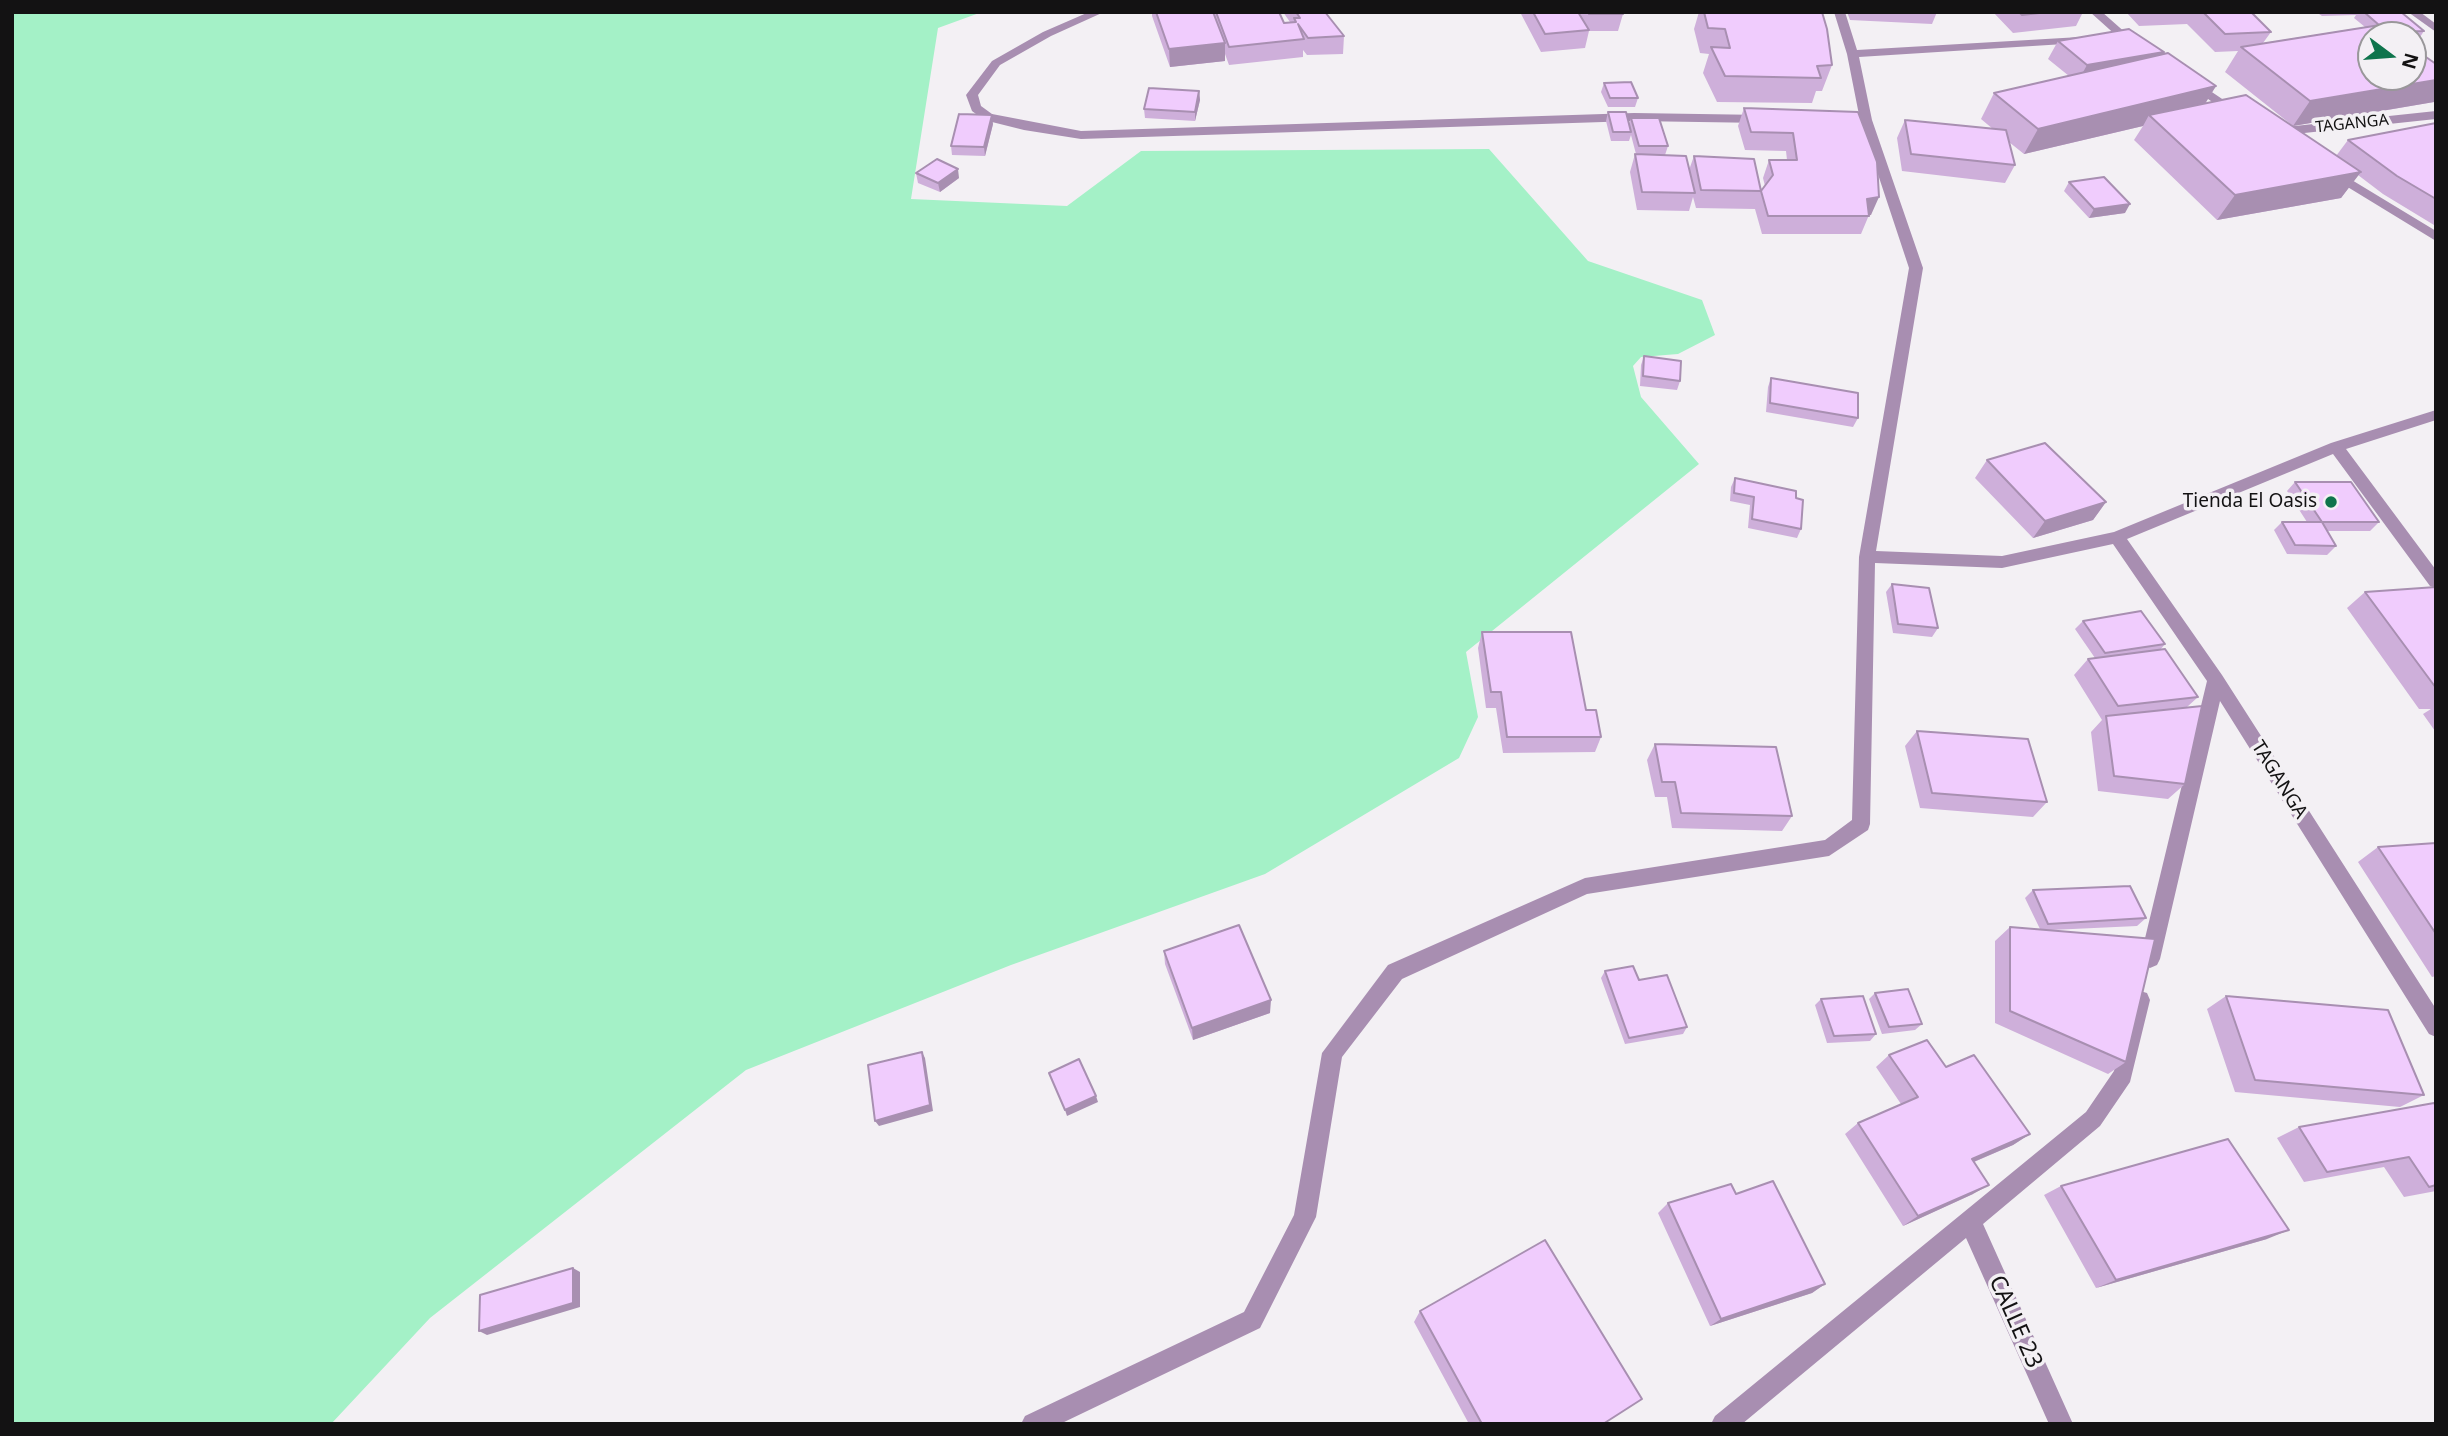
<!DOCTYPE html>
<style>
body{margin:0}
#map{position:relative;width:2448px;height:1436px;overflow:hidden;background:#f3f0f4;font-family:"Noto Sans",sans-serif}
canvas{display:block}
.frame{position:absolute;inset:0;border:14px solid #131213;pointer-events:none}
.north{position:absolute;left:2357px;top:21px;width:70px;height:70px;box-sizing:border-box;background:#f3f0f4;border:2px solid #99979a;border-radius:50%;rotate:106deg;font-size:19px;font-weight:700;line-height:28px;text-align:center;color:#131213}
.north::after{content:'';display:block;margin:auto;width:24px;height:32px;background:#0e744c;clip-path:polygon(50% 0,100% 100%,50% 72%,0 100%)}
</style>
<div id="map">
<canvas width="2448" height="1436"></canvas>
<div class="frame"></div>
<div class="north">N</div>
</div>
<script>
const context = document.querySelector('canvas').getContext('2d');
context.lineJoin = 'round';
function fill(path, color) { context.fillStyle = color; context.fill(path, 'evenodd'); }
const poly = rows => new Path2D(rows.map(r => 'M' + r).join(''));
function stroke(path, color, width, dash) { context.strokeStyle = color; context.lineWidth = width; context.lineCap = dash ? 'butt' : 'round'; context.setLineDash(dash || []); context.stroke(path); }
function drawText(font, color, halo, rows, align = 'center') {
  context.font = font + ' "Noto Sans",sans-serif'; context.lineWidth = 7; context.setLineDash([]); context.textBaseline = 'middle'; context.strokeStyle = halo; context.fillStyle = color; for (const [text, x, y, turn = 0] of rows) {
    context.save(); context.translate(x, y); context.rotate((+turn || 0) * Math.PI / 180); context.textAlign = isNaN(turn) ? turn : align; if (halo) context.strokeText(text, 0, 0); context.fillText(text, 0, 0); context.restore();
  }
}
fill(poly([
 [12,12,982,12,938,28,911,199,1067,206,1141,151,1489,149,1588,261,1702,300,1715,335,1678,354,1641,357,1633,366,1641,397,1699,464,1466,652,1478,717,1459,758,1265,874,1011,965,746,1070,430,1318,331,1424,12,1424]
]), '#a4f1c7');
fill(poly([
 [1089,12,1104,12,1051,36,1000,65,978,95,981,106,992,114,1081,131,1634,113,1764,115,1770,119,1764,123,1634,121,1081,139,1024,130,984,120,972,111,966,95,992,61,1043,32,1089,12],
 [1834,12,1845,12,1857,50,2080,37,2086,40,2080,43,1859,57,1872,120,1923,268,1876,551,2002,556,2114,532,2331,443,2436,410,2436,420,2346,449,2436,570,2436,588,2430,586,2333,454,2127,539,2222,675,2436,1009,2436,1037,2429,1034,2220,701,2160,959,2157,965,2150,968,2143,965,2140,959,2207,681,2113,544,2002,568,1875,563,1870,824,1868,830,1829,856,1587,894,1402,979,1342,1057,1316,1217,1260,1328,1060,1424,1021,1424,1025,1416,1244,1312,1294,1215,1322,1053,1388,965,1585,878,1825,840,1852,820,1859,557,1909,268,1860,120,1847,54,1834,12],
 [2090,12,2102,12,2136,42,2136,46,2128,46,2090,12],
 [2408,12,2420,12,2436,24,2436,32,2408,12],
 [2186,80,2194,80,2243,113,2233,116,2186,84,2186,80],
 [2436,111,2436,119,2276,136,2270,132,2276,128,2436,111],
 [2332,168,2436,231,2436,241,2328,175,2328,169,2332,168],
 [2140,991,2147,993,2150,1000,2130,1082,2100,1126,1983,1224,2073,1424,2049,1424,1966,1238,1742,1424,1711,1424,1715,1416,2086,1112,2114,1071,2130,1000,2133,993,2140,991]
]), '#a88eb1');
fill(poly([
 [1152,12,1279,12,1284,23,1290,22,1283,12,1325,12,1344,36,1343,54,1307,55,1303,50,1303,57,1229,65,1225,54,1225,61,1170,67,1152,16],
 [1520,12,1578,12,1580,15,1579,12,1622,12,1623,14,1618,31,1589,31,1585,48,1541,52],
 [1699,12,1822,12,1832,65,1822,91,1816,91,1812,103,1717,102,1703,73,1709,54,1700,53,1694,29],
 [1847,12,1937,12,1932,24,1850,20],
 [1993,12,2083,12,2076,26,2013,33],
 [2126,12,2251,12,2271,32,2263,43,2365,27,2354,18,2356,15,2322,16,2316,12,2401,12,2424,31,2418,40,2413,40,2413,35,2371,35,2436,64,2436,100,2434,102,2293,126,2225,72,2238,51,2215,52,2187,24,2139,26],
 [2058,41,2164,52,2162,54,2216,86,2205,103,2336,156,2348,140,2436,123,2436,225,2434,225,2383,194,2358,175,2341,198,2217,220,2134,140,2143,126,2024,154,2009,142,2015,165,2005,183,1902,171,1897,138,1905,120,1993,129,1981,119,1994,93,2069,76,2048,59],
 [1604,83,1638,98,1635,107,1608,107,1601,92],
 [1199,91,1200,100,1195,121,1145,118,1144,109],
 [1744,108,1858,112,1871,215,1869,215,1861,234,1762,234,1755,209,1696,208,1693,197,1689,211,1637,210,1630,172,1635,154,1636,154,1631,135,1629,141,1611,141,1606,121,1608,112,1629,124,1631,118,1668,146,1665,155,1689,170,1694,156,1761,191,1765,186,1763,178,1769,160,1787,160,1786,151,1745,150,1738,126],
 [993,124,985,156,952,155,951,146],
 [916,173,959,178,940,192,918,183],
 [2069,182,2125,213,2089,218,2064,191],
 [1644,356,1680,381,1677,390,1640,386,1641,365],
 [1771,378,1858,418,1853,427,1766,412,1768,387],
 [1987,460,2106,502,2093,520,2033,538,1975,478],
 [1735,478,1801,529,1797,538,1748,528,1750,505,1730,501,1731,487],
 [2295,482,2379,522,2370,531,2327,531,2336,546,2327,555,2287,554,2274,530,2282,522,2307,522,2287,491],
 [1892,584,1938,628,1932,637,1893,633,1886,592],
 [2436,587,2436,731,2435,731,2423,714,2431,709,2419,709,2347,608,2365,592],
 [2083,621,2165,644,2160,650,2198,697,2187,707,2185,784,2168,799,2098,791,2091,732,2102,720,2074,675,2088,659,2095,658,2075,629],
 [1482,632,1586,710,1601,737,1595,752,1503,753,1496,708,1486,708,1478,648],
 [1917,731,2047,802,2033,817,1920,808,1905,746],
 [1655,744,1792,816,1782,831,1672,828,1667,797,1655,797,1647,760],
 [2436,843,2436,976,2432,977,2358,862,2378,847],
 [2033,890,2146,918,2137,926,2051,930,2126,1062,2108,1074,1995,1023,1995,941,2010,927,2040,929,2025,898],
 [1164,951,1270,1013,1193,1040,1165,964],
 [1605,971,1639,980,1687,1027,1683,1034,1625,1044,1601,978],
 [1875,993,1922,1024,1915,1030,1882,1034,1869,999],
 [2226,996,2424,1095,2400,1107,2235,1092,2207,1009],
 [1821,999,1876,1034,1870,1041,1827,1043,1815,1005],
 [1889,1055,2030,1134,2013,1145,1974,1162,1973,1194,1903,1226,1845,1134,1858,1123,1901,1104,1876,1067],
 [2436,1106,2436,1191,2404,1197,2384,1167,2304,1182,2277,1138,2299,1127],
 [2061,1186,2267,1239,2096,1288,2044,1195],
 [1736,1194,1825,1284,1812,1293,1710,1326,1658,1213,1668,1203],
 [1420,1311,1603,1424,1469,1424,1414,1322]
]), '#ceafda');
fill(poly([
 [1225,43,1225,61,1170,67,1169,49],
 [2164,52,2153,70,2077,83,2087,65],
 [2436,80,2436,100,2434,102,2293,126,2310,101],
 [2216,86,2200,112,2149,115,2143,126,2024,154,2038,129],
 [1199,91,1200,100,1195,121,1195,112],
 [992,115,993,124,985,156,984,147],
 [958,169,959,178,940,192,938,183],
 [2361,172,2341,198,2217,220,2235,195],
 [1879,197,1871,215,1865,216,1867,199],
 [2130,204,2125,213,2089,218,2094,209],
 [2106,502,2093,520,2033,538,2045,521],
 [1271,1000,1270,1013,1193,1040,1192,1028],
 [922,1052,925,1058,933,1111,879,1126,875,1121],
 [1096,1096,1098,1102,1067,1116,1065,1110],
 [2030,1134,2013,1145,1957,1169,1972,1159],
 [1989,1185,1973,1194,1903,1226,1918,1216],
 [2289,1230,2267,1239,2096,1288,2116,1280],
 [573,1268,580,1272,580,1307,487,1335,479,1331],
 [1825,1284,1812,1293,1710,1326,1721,1319]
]), '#a88fb1');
const building = poly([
 [1156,12,1213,12,1225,43,1169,49,1156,12],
 [1216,12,1279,12,1284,23,1296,22,1294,18,1300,18,1296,12,1325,12,1344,36,1308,38,1298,24,1304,39,1229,47,1216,12],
 [1533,12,1578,12,1589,30,1545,34,1533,12],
 [1588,12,1622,12,1623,14,1589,14,1588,12],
 [1704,12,1822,12,1827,29,1832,65,1817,66,1821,78,1725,76,1711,47,1730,48,1725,29,1708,28,1704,12],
 [2019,12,2048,12,2022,15,2019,12],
 [2203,12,2251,12,2271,32,2225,34,2203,12],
 [2364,12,2401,12,2424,31,2390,32,2379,25,2364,12],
 [2380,25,2394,35,2371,35,2371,77,2413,77,2413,48,2436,64,2436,80,2310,101,2241,47,2380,25],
 [2129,29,2164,52,2087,65,2058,41,2129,29],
 [2168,53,2216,86,2038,129,1994,93,2168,53],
 [1631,82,1638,98,1610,98,1604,83,1631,82],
 [1149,88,1199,91,1195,112,1144,109,1149,88],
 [2246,95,2361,172,2235,195,2149,115,2246,95],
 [1744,108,1858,112,1877,162,1879,197,1867,199,1869,216,1768,216,1761,191,1773,175,1769,160,1797,160,1793,133,1751,132,1744,108],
 [1608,112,1626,112,1631,132,1613,132,1608,112],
 [959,114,992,115,984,147,951,146,959,114],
 [1631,118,1659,118,1668,146,1639,146,1631,118],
 [1905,120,2006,130,2015,165,1911,154,1905,120],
 [2436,123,2436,199,2397,176,2348,140,2436,123],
 [1635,154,1686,156,1695,193,1642,192,1635,154],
 [1694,156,1754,159,1761,191,1701,190,1694,156],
 [937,159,958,169,938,183,916,173,937,159],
 [2104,177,2130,204,2094,209,2069,182,2104,177],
 [1644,356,1681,361,1680,381,1643,376,1644,356],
 [1771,378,1858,393,1858,418,1770,403,1771,378],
 [2045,443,2106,502,2045,521,1987,460,2045,443],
 [1735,478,1796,491,1796,498,1803,500,1801,529,1752,519,1754,497,1734,493,1735,478],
 [2295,482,2351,482,2379,522,2322,522,2336,546,2295,545,2282,522,2322,522,2295,482],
 [1892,584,1929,588,1938,628,1898,624,1892,584],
 [2436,587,2436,688,2365,592,2436,587],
 [2141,611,2165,644,2105,653,2083,621,2141,611],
 [1482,632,1571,632,1586,710,1596,710,1601,737,1507,737,1501,692,1491,692,1482,632],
 [2165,649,2198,697,2118,706,2088,659,2165,649],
 [2202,706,2185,784,2114,776,2106,716,2202,706],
 [1917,731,2028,739,2047,802,1932,793,1917,731],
 [1655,744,1776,747,1792,816,1681,813,1675,782,1662,782,1655,744],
 [2436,843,2436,934,2378,847,2436,843],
 [2130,886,2146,918,2048,924,2033,890,2130,886],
 [1239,925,1271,1000,1192,1028,1164,951,1239,925],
 [2010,927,2155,939,2126,1062,2010,1011,2010,927],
 [1633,966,1639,980,1667,975,1687,1027,1629,1038,1605,971,1633,966],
 [1908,989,1922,1024,1889,1027,1875,993,1908,989],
 [1863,996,1876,1034,1834,1036,1821,999,1863,996],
 [2226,996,2388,1010,2424,1095,2255,1080,2226,996],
 [1927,1040,1946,1067,1974,1055,2030,1134,1972,1159,1989,1185,1918,1216,1858,1123,1918,1097,1889,1055,1927,1040],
 [922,1052,930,1105,875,1121,868,1065,922,1052],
 [1079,1059,1096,1096,1065,1110,1049,1073,1079,1059],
 [2434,1103,2436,1106,2436,1185,2429,1187,2409,1157,2327,1172,2299,1127,2434,1103],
 [2228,1139,2289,1230,2116,1280,2061,1186,2228,1139],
 [1773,1181,1825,1284,1721,1319,1668,1203,1731,1184,1736,1194,1773,1181],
 [1545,1240,1642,1399,1603,1424,1482,1424,1420,1311,1545,1240],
 [573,1268,573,1303,479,1331,480,1295,573,1268]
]);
fill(building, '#f0ccfd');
stroke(building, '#a88fb1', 2);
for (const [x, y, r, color] of [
 [2331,502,7,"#0e744c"]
]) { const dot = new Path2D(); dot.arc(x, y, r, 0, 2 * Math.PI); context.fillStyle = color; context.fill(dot); stroke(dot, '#f3f0f4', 2.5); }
drawText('16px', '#131213', '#f3f0f4', [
 ["TAGANGA",2352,124,-6]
]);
drawText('19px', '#131213', '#f3f0f4', [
 ["Tienda El Oasis",2317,502]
], 'right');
drawText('19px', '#131213', '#f3f0f4', [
 ["TAGANGA",2279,780,58]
]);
drawText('23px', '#131213', '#f3f0f4', [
 ["CALLE 23",2015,1322,66]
]);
</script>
